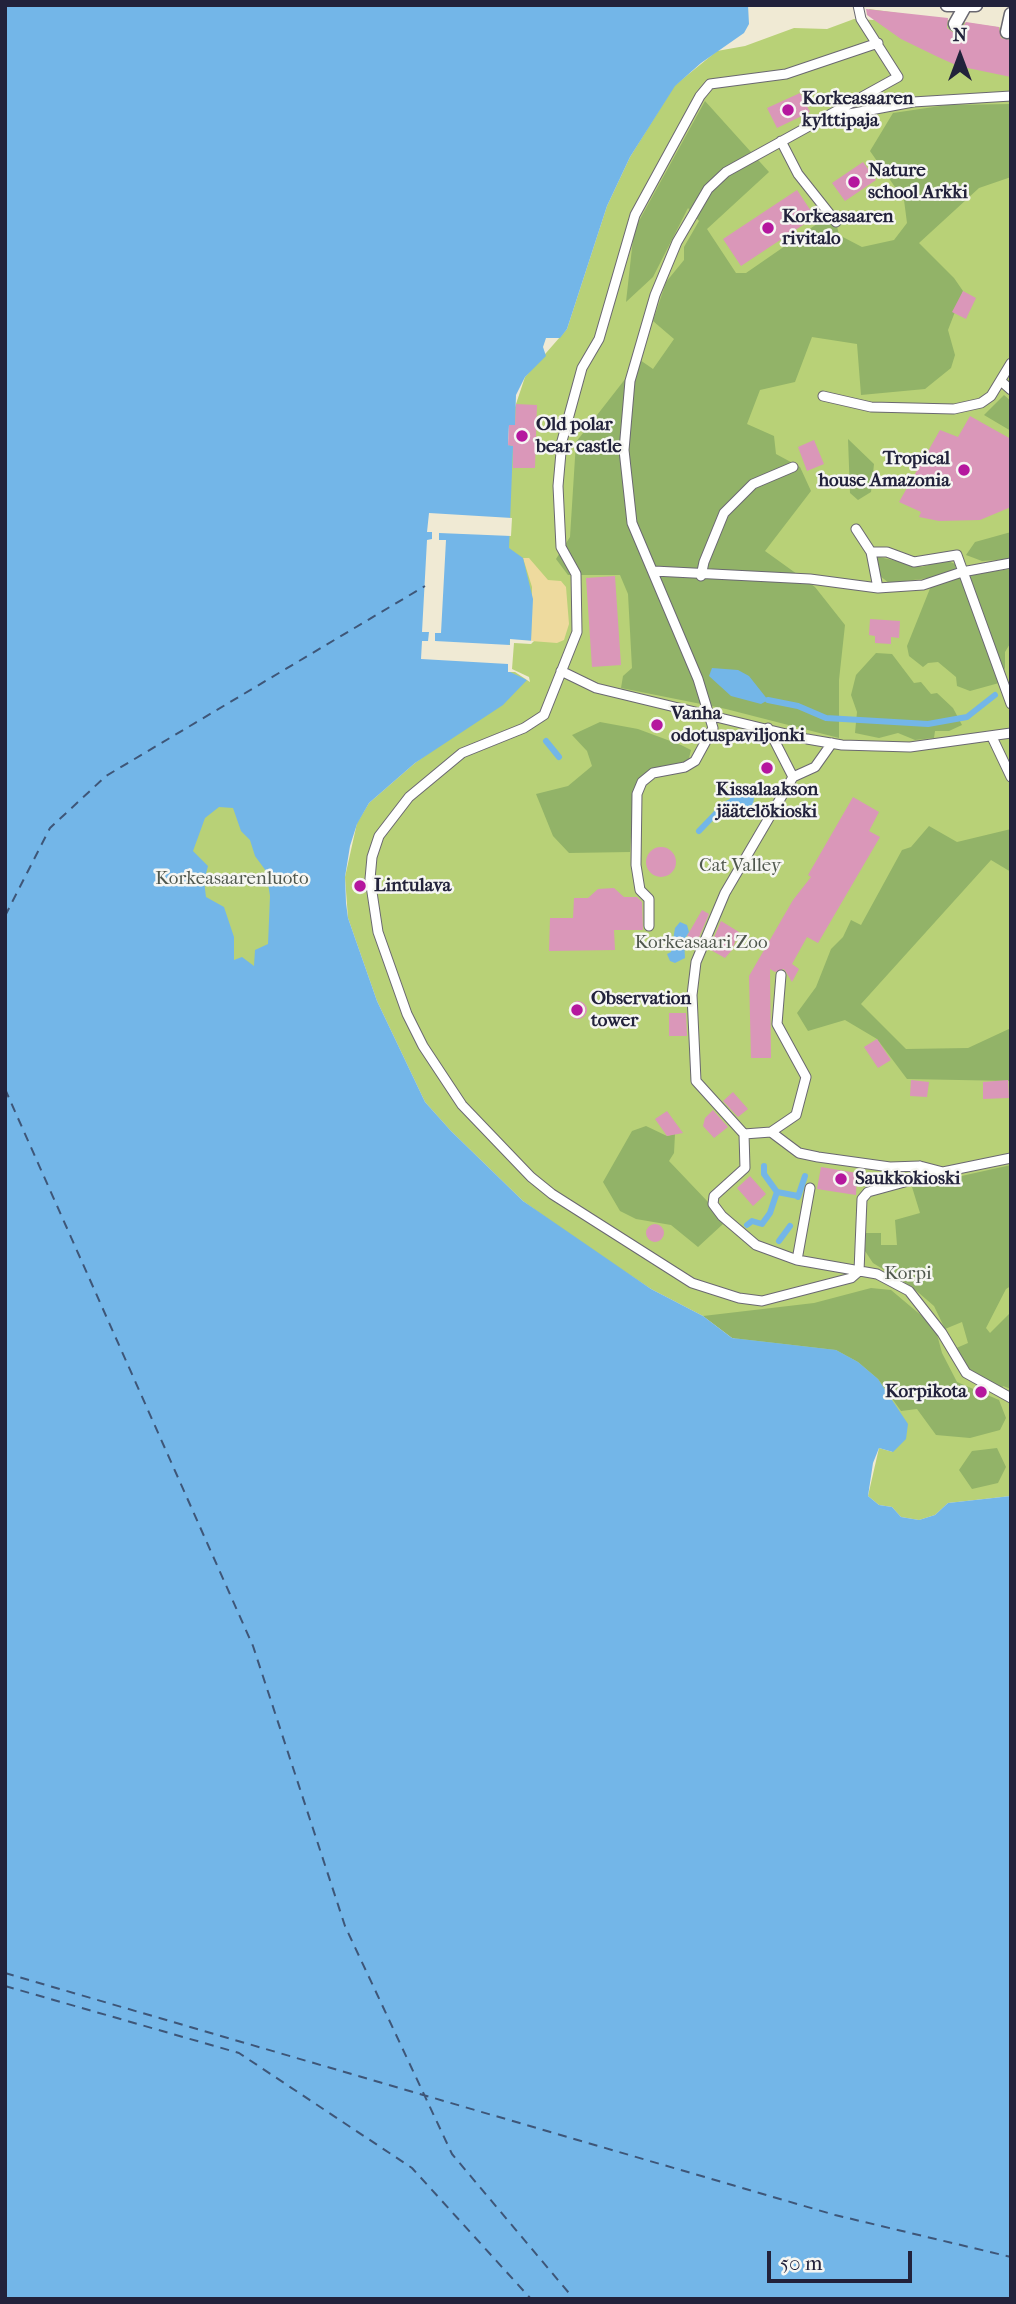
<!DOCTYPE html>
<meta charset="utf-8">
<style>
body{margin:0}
#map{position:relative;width:1016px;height:2304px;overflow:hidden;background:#f0ead4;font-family:"IM FELL French Canon",serif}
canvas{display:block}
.frame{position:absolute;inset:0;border:7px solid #22223b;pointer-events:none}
.north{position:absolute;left:925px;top:21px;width:70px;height:70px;-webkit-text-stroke:5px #f6f6f2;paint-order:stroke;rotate:0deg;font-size:19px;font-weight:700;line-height:28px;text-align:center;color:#22223b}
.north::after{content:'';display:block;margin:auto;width:24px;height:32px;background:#22223b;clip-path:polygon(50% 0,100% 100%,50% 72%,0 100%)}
.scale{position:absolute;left:767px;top:2251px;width:145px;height:32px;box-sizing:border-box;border:4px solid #22223b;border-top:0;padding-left:9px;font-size:21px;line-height:24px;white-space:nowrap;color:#22223b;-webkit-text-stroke:5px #f6f6f2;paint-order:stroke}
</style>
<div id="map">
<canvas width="1016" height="2304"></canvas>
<div class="frame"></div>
<div class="north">N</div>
<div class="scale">50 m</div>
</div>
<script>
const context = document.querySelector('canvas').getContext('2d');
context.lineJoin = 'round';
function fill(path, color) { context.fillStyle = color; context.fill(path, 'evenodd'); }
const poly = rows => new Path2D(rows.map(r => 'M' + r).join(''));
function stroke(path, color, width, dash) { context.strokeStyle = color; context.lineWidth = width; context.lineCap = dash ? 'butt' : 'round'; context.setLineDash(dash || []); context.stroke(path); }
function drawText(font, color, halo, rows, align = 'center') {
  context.font = font + ' "IM FELL French Canon",serif'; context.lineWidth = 5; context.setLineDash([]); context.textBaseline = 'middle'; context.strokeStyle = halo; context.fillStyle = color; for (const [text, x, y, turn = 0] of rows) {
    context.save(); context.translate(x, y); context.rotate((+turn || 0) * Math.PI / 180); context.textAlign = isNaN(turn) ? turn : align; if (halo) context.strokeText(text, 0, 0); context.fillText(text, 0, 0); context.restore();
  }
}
fill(poly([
 [869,9,1011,29,1011,1496,948,1503,935,1515,919,1520,901,1517,892,1507,879,1505,868,1496,879,1448,893,1452,703,1316,651,1289,575,1239,523,1201,451,1131,425,1102,377,1001,348,918,345,877,357,823,369,803,415,763,457,732,508,672,509,425,525,377,567,329,607,206,630,157,674,86,717,51,745,46,794,28,827,29,854,19,874,20],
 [173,768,313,842,238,1026,150,805]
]), '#b8d177');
fill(poly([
 [705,101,769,172,707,229,736,273,746,273,827,217,836,222,839,235,862,247,894,240,907,223,904,200,870,151,893,113,947,105,1011,104,1011,177,979,188,919,243,954,278,963,291,948,330,955,355,951,368,925,389,861,395,857,344,812,337,795,382,760,390,747,424,774,436,776,454,800,467,811,491,765,551,815,587,845,625,839,680,839,738,726,709,621,688,623,676,632,668,628,594,620,575,568,575,556,559,570,537,576,442,640,360,653,369,674,339,653,321,666,282,684,260,684,247,699,221,688,208,653,277,626,302,634,230],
 [1004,395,1011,401,1011,431,984,415],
 [848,439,874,464,871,492,858,500,850,493],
 [1011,532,1011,559,982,561,966,555,975,542],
 [875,556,922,567,946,560,955,564,956,569,929,578,889,583,880,576],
 [1011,569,1011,642,1005,652,1005,668,999,683,970,691,957,686,956,677,938,662,928,663,923,667,909,656,907,646,931,586,974,574],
 [876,653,892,654,914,683,921,682,931,694,937,693,953,708,962,725,949,731,935,731,934,738,915,740,898,733,879,738,855,733,857,712,851,695,856,675],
 [600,722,638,729,681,745,691,750,688,762,650,769,634,790,630,852,569,853,553,836,536,794,568,786,592,766,587,751,572,735],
 [929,826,957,842,1011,829,1011,872,991,860,861,1004,906,1049,968,1048,1011,1028,1011,1081,907,1079,877,1039,845,1020,808,1031,797,1013,816,987,831,949,843,937,851,920,861,925,902,850,911,847],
 [646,1126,667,1136,675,1134,674,1153,669,1161,708,1202,723,1224,698,1247,671,1225,636,1219,620,1211,603,1182,632,1131],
 [1011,1165,1011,1286,1006,1289,986,1328,990,1333,1011,1312,1011,1389,1003,1386,1001,1389,963,1365,954,1349,968,1343,962,1322,945,1329,934,1306,912,1287,873,1263,865,1251,866,1233,881,1233,881,1245,897,1245,895,1220,920,1213,912,1187],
 [871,1288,891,1290,935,1327,942,1353,957,1382,999,1400,1006,1418,1000,1430,970,1438,936,1435,917,1409,901,1411,878,1379,858,1362,836,1350,732,1338,703,1316,814,1303],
 [997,1448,1006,1467,998,1483,972,1489,959,1470,972,1451]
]), '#92b368');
fill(poly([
 [523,558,529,558,548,580,561,581,566,587,569,624,564,640,557,643,531,641,532,587]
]), '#eeda9e');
fill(poly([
 [5,5,748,5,749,24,744,33,701,63,675,86,630,157,607,206,567,329,560,338,546,338,543,347,546,356,525,377,516,395,515,425,509,425,508,445,513,446,509,548,523,558,533,599,531,641,510,640,508,671,527,680,503,705,415,763,369,803,357,824,350,846,345,877,346,903,348,918,377,1001,425,1102,451,1131,523,1201,651,1289,703,1316,732,1338,836,1350,858,1362,878,1379,908,1424,906,1439,893,1452,879,1448,873,1463,868,1496,879,1505,892,1507,901,1517,919,1520,935,1515,948,1503,1011,1496,1011,2299,5,2299],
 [219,807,233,808,241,831,250,840,255,856,266,871,270,896,268,944,255,950,254,966,242,957,234,960,234,937,224,907,206,897,204,881,208,866,193,851,205,818],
 [712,668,738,670,749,676,768,700,761,704,731,696,709,676],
 '730 798a12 12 0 1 1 24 0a12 12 0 1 1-24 0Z',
 [680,922,687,925,689,932,684,940,685,958,675,963,670,961,667,954,671,952,675,928]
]), '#73b6e8');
fill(poly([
 [429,513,512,518,511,536,439,533,439,540,446,540,441,633,435,633,435,641,510,645,510,639,534,641,531,644,514,643,512,669,529,677,530,682,515,672,508,672,508,664,421,659,422,641,428,641,429,632,422,632,427,540,432,539,432,532,427,532]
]), '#f0ead4');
stroke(poly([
 [768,700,798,706,826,718,928,724,967,717,995,695],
 [546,741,559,757],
 [699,831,723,806,732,801],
 [764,1166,764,1174,777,1192,798,1196],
 [798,1197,805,1176],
 [747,1225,752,1221,762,1224,770,1213,777,1192],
 [779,1241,790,1226]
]), '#73b6e8', 6);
stroke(poly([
 [5,916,50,828,106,776,425,586],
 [5,1089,253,1646,345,1926,452,2154,574,2299],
 [5,1973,835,2215,1011,2257],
 [5,1986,239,2053,412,2168,531,2299]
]), '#3e5678', 2, [9, 7]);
fill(poly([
 [866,9,948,18,947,28,954,33,960,31,966,22,999,27,1001,38,1011,40,1011,77,958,66,938,57,901,39,867,15],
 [800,93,810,112,777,128,767,108],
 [863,162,876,180,845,201,832,183],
 [797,190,815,217,741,266,723,239],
 [963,291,976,298,966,319,952,312],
 [516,404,537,405,535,468,513,468,513,446,508,445,509,425,515,425],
 [970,416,1011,439,1011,507,980,520,939,521,919,517,921,512,899,502,940,430,958,437],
 [814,440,824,464,807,471,798,447],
 [615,576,621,665,592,667,586,578],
 [870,619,900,621,899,638,891,637,891,644,875,643,875,636,869,635],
 [853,797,879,812,869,831,880,837,818,943,807,937,792,964,799,969,792,982,784,969,775,972,770,969,771,1058,751,1058,749,976,793,900,811,877,808,875],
 '646 862a15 15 0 1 1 30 0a15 15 0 1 1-30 0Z',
 [614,888,624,897,637,897,642,902,643,930,614,930,615,950,549,951,550,918,573,918,574,898,588,898,598,889],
 [702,910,709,914,697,942,687,936],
 [721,921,739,932,732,950,725,958,709,949],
 '569 1010a9 9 0 1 1 18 0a9 9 0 1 1-18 0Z',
 [669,1013,686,1013,687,1036,669,1036],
 [877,1039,891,1060,878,1068,864,1047],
 [911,1080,929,1082,927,1097,910,1096],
 [1008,1080,1009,1098,983,1099,983,1082],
 [733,1092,748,1109,738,1117,723,1101],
 [713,1110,728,1127,714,1138,703,1126,705,1118],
 [667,1111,683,1133,667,1136,655,1119],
 [821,1167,857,1173,856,1195,817,1189],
 [750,1176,766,1194,753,1206,737,1188],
 '646 1233a9 9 0 1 1 18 0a9 9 0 1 1-18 0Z'
]), '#da97b9');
const service = poly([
 [878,43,786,74,710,84,700,96,635,215,599,339,582,368,562,441,558,486,561,547,576,574,577,632,544,715,524,728,462,753,409,797,379,836,372,857,370,879,378,932,407,1014,423,1046,462,1105,531,1177,552,1194,692,1283,739,1298,762,1301,851,1278,859,1271,862,1199,868,1192,912,1180,920,1166],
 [833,117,913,102,1011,96],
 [781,141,798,174,836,222],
 [1002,382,1011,390],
 [823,396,871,407,954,409,981,403,991,396,1011,363],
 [856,529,871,552,878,588],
 [871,552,887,552,914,562,957,555,1011,704],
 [654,571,810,579,878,588,923,585,962,572,1011,563],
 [701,576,704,562,724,513,753,484,793,467],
 [561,671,596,688,807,739,842,745,910,747,1011,733],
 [768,728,793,777],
 [992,737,1011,777],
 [832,743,815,767,793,777,725,893,696,962,692,995,696,1081,744,1134,771,1132,799,1153,818,1157,890,1167,920,1166,943,1172,1011,1158],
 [649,926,649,899,640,890,636,865,637,794,642,782,653,773,685,767,695,761,713,728,698,679,632,523,624,450,630,381,655,295,677,242,708,189,726,172,898,77,861,19,858,5],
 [771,1132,796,1115,806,1077,777,1024,781,975],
 [744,1134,745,1168,714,1196,713,1204,722,1216,756,1245,797,1260],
 [810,1188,797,1260,877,1274,909,1291,942,1333,966,1373,1011,1398]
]);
const pedestrian = poly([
 [947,5,976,5],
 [955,24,964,8],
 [1007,32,1011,14]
]);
stroke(service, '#6a6871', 11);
stroke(pedestrian, '#6a6871', 15);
stroke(service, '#fff', 9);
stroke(pedestrian, '#fff', 12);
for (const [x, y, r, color] of [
 [788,110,7,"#b5179e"],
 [854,182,7,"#b5179e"],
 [768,228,7,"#b5179e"],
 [522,436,7,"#b5179e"],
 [964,470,7,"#b5179e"],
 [657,725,7,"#b5179e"],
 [767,768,7,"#b5179e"],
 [360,886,7,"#b5179e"],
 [577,1010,7,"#b5179e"],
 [841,1179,7,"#b5179e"],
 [981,1392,7,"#b5179e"]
]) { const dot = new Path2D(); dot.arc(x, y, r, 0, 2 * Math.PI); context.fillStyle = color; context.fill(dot); stroke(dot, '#f6f6f2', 2.5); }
drawText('bold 19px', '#22223b', '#f6f6f2', [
 ["Korkeasaaren",802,99],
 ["kylttipaja",802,121],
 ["Nature",868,171],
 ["school Arkki",868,193],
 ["Korkeasaaren",782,217],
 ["rivitalo",782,239],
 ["Old polar",536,425],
 ["bear castle",536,447],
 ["Tropical",950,459,"right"],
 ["house Amazonia",950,481,"right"],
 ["Vanha",671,714],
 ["odotuspaviljonki",671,736],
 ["Kissalaakson",767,790,"center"],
 ["jäätelökioski",767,812,"center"],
 ["Lintulava",374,886],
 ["Observation",591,999],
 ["tower",591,1021],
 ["Saukkokioski",855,1179],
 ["Korpikota",967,1392,"right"]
], 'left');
drawText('19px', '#4f574d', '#f6f6f2', [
 ["Cat Valley",740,866],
 ["Korkeasaarenluoto",232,879],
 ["Korkeasaari Zoo",701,943],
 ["Korpi",908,1274]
]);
</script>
